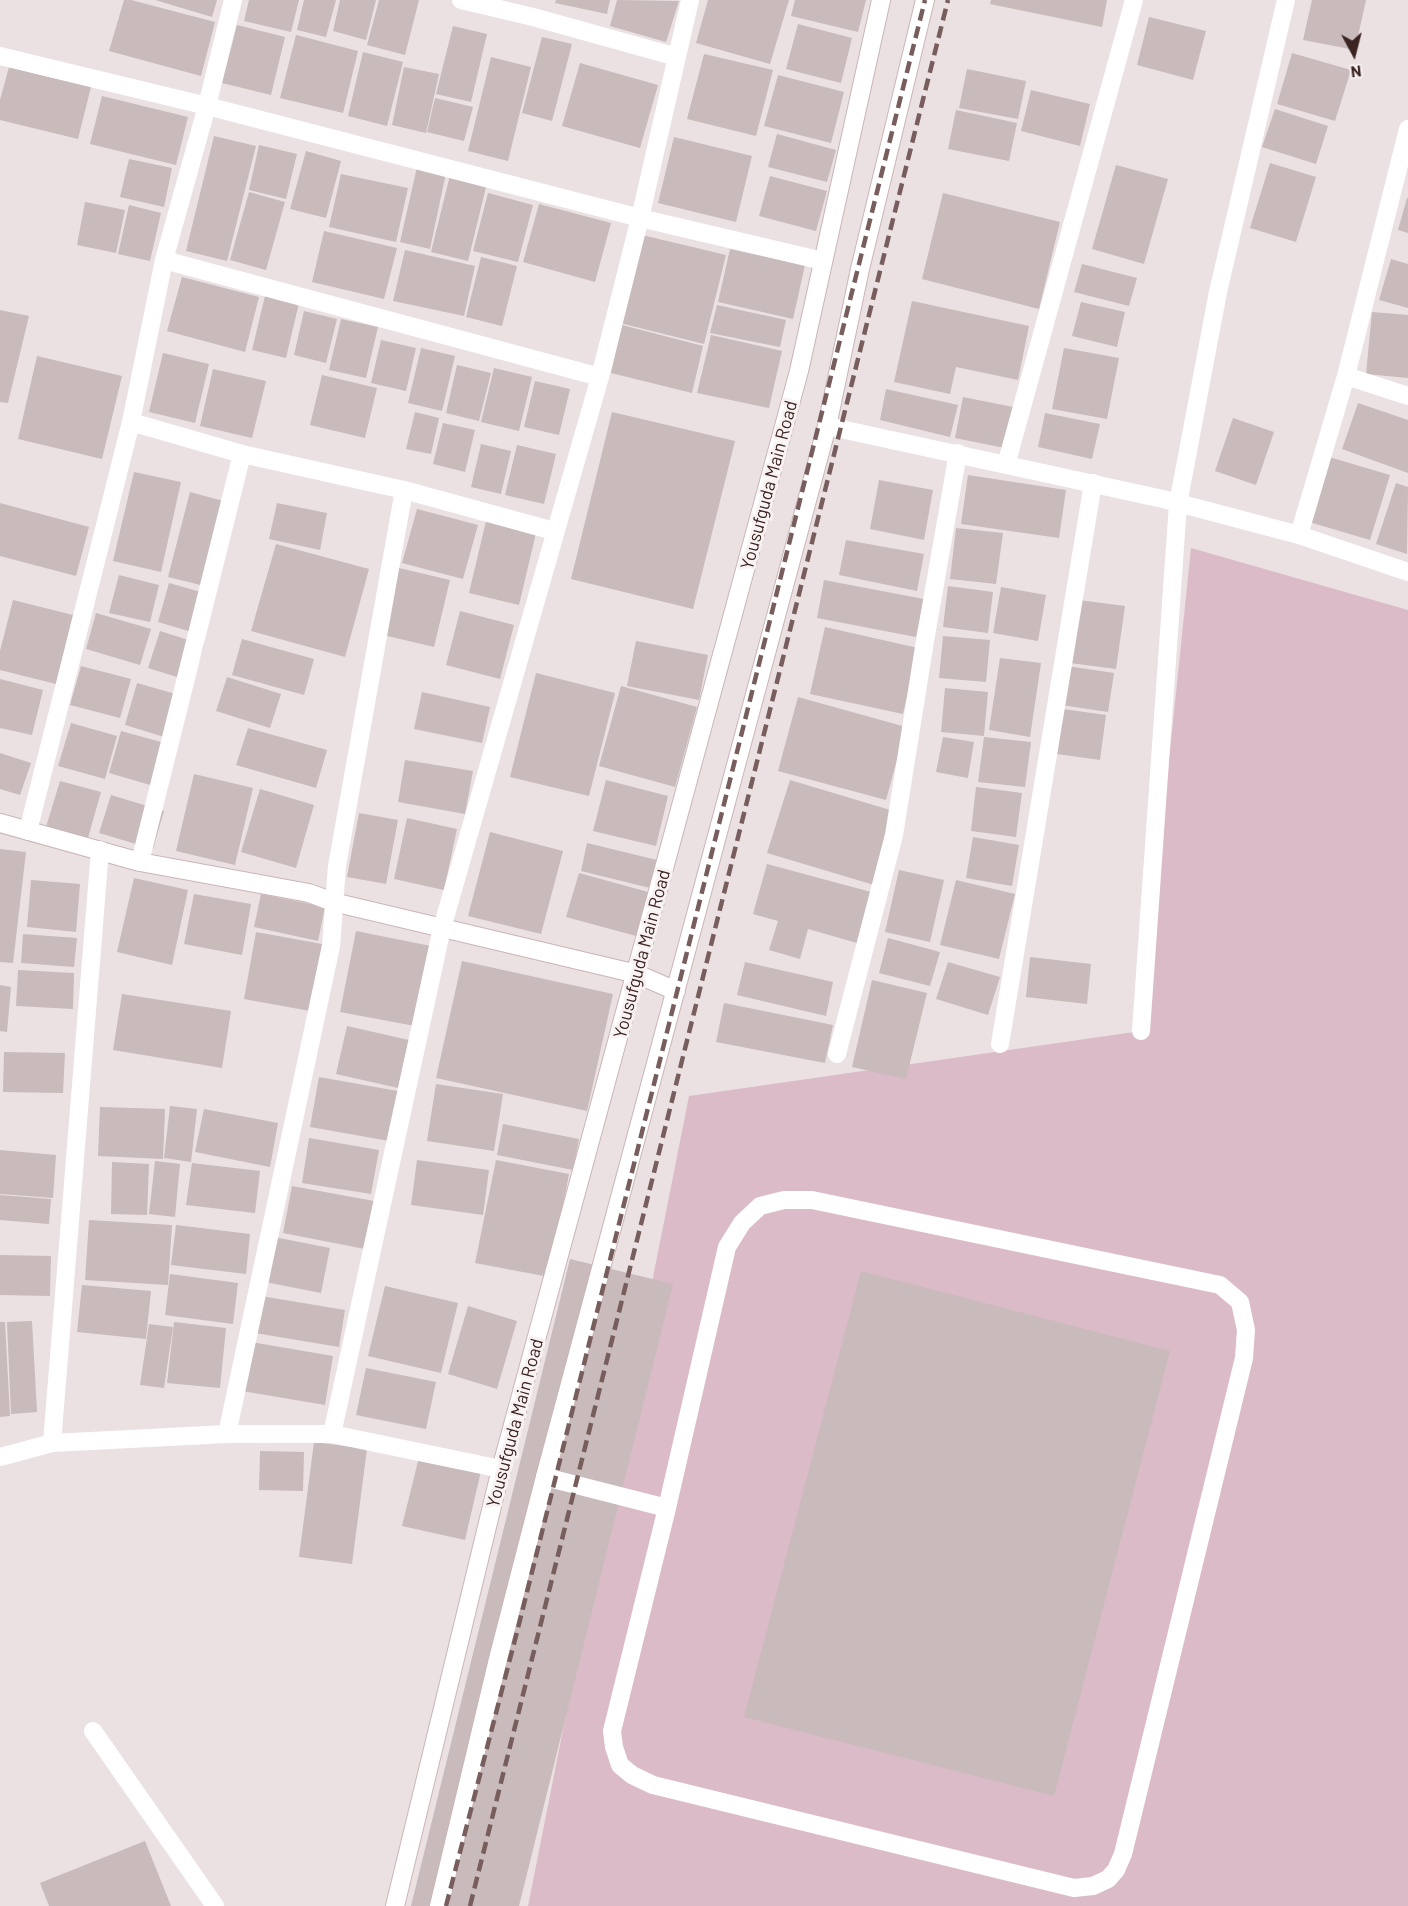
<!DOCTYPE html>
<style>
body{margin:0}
#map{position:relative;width:1408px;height:1906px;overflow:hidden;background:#ebe1e3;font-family:Barlow,sans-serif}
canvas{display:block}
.north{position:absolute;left:1324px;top:24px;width:60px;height:60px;-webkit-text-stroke:4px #f8f2f3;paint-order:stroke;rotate:173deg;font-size:16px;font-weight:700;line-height:24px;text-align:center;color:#3c2422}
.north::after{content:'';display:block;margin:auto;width:21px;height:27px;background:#3c2422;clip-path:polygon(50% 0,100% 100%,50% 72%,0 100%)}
</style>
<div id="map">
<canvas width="1408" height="1906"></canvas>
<div class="north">N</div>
</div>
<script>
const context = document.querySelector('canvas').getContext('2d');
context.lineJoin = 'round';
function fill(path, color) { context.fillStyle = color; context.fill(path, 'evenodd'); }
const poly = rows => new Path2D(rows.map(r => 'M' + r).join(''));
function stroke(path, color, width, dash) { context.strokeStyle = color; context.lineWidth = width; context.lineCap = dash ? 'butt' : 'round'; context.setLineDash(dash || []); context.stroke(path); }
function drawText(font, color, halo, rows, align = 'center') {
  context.font = font + ' Barlow,sans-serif'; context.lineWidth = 6; context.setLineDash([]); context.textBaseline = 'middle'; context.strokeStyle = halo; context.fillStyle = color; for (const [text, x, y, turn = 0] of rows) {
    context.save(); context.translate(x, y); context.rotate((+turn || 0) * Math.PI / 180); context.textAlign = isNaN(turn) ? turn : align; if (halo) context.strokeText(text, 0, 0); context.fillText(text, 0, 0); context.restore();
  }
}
fill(poly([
 [1191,548,1408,610,1408,1906,528,1906,689,1096,1141,1031]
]), '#dcbbc8');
fill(poly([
 [124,0,131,0,215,22,201,76,109,51],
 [155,0,217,0,212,17],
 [249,0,299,0,291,32,244,21],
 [304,0,336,0,326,37,297,30],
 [340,0,376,0,366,40,333,31],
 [379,0,419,0,405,55,367,45],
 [556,0,610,0,607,14,555,3],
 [617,0,679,1,666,42,610,26],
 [708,0,789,0,770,64,696,43],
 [795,0,866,0,858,32,791,16],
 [991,0,1107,0,1102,27,990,4],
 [1312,0,1366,0,1355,50,1303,40],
 [1149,17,1206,31,1193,80,1137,65],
 [798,24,852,38,841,83,786,69],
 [237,25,285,37,271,95,222,83],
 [453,26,487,34,471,102,436,94],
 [296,35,358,51,343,113,280,98],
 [542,37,572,44,552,121,522,113],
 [363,52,403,62,387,126,348,116],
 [1292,53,1351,70,1335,121,1277,104],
 [704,54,773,70,756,136,687,119],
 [491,57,531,67,508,161,468,151],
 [580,63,658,85,640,148,562,126],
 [9,67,91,87,78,139,0,120,0,100],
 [404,67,439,74,426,133,392,125],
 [967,69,1026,81,1018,119,959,108],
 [778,75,844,92,831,143,764,126],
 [1031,90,1090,104,1080,146,1021,131],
 [102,96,188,117,176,165,90,144],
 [435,98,473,107,464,141,427,132],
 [1275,109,1328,126,1316,164,1262,147],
 [956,110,1017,123,1009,161,948,149],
 [777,134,836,150,827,182,768,167],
 [214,136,256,146,227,261,186,251],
 [674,137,752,156,736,222,658,203],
 [259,145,297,154,286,199,249,190],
 [306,151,341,161,326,218,290,209],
 [129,159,172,168,164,207,120,197],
 [1270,163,1316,177,1296,242,1250,228],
 [1116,165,1168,179,1144,264,1092,249],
 [417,167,446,173,430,249,400,242],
 [451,171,488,179,468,261,431,252],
 [341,174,408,188,396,242,329,227],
 [770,176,827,191,816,231,759,216],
 [249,192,285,202,266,270,230,260],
 [488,193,533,205,518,262,473,251],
 [943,193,1060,222,1039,309,922,279],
 [1407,198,1408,198,1408,233,1398,230],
 [85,202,125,210,116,253,77,245],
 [539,204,611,223,595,282,523,262],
 [129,205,161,213,150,261,118,254],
 [324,231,397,248,384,299,312,282],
 [642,235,726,255,704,344,620,323],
 [730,249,805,265,793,319,718,302],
 [405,250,475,266,464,316,393,301],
 [481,257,517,266,502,326,466,317],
 [1391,259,1408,264,1408,308,1379,300],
 [1082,264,1137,278,1129,306,1074,292],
 [182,277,259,297,245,352,167,331],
 [265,296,299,303,286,358,252,350],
 [912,301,1029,326,1018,380,956,367,950,394,894,382],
 [1081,302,1125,312,1117,347,1072,336],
 [717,305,786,320,780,347,710,333],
 [0,310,29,316,8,403,0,402],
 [304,311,337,319,326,363,294,355],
 [1372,312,1408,315,1408,378,1366,374],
 [341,319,378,327,366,378,329,370],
 [622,325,703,346,692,393,611,373],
 [711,335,782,351,769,408,697,393],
 [381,340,416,348,406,391,371,383],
 [421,348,455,356,442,411,408,403],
 [1064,348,1119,358,1107,419,1052,409],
 [163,353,209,364,195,423,149,412],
 [37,356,122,376,102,459,18,439],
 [457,365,491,373,479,421,446,413],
 [494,368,532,377,519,431,481,422],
 [213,369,266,381,252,438,200,426],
 [322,375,377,388,365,438,310,425],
 [535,381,570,389,559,435,524,427],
 [886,389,958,405,950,437,880,420],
 [963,397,1013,407,1005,448,955,438],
 [1358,403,1408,420,1408,473,1342,449],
 [415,412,439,418,431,454,406,449],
 [612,412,735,441,693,609,571,579],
 [1045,413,1100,424,1092,459,1038,447],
 [1233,418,1274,432,1256,485,1215,471],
 [443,423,475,430,465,472,433,464],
 [481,444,511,451,501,494,471,487],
 [517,445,556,454,544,504,505,495],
 [1329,457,1390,475,1370,540,1309,522],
 [134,472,181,482,161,572,113,561],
 [968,475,1066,490,1059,538,961,524],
 [879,480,933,490,924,540,870,529],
 [1396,483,1408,487,1407,554,1376,544],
 [190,492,238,505,217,589,168,577],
 [0,503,89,527,76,576,0,556],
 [277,503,327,513,320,550,269,539],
 [417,509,478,525,463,579,402,563],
 [486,521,536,533,519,605,469,593],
 [956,528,1003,533,996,584,950,579],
 [846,540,924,554,917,591,839,575],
 [276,544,369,569,345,657,251,631],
 [399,568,450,580,434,647,383,635],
 [119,575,159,585,150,622,109,613],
 [824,580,924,599,916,637,817,618],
 [169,583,215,596,202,635,158,622],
 [948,586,993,592,988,633,943,627],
 [1001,587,1046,595,1038,641,993,633],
 [13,600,73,615,56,684,0,670,0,651],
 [1079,600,1125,606,1116,669,1070,663],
 [460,611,514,625,500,679,446,665],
 [96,613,151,629,140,665,86,649],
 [825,627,918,648,903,714,810,694],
 [160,631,204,645,193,682,148,668],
 [943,636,990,640,986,682,939,678],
 [242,639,314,659,304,695,232,675],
 [636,641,708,655,699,700,627,686],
 [1000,658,1041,663,1030,737,989,730],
 [81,666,131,679,120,718,70,705],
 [1067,666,1114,673,1108,712,1061,705],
 [536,673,615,693,589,796,510,777],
 [227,677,281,694,270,728,216,711],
 [0,679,43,690,32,735,0,728],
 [137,683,186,697,174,740,125,725],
 [621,686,697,707,675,787,599,766],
 [945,688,988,692,984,736,941,732],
 [422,692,490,707,482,743,414,729],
 [798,697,906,727,886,800,778,771],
 [1063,709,1106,715,1100,760,1057,754],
 [71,723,117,736,105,779,58,766],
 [248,728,327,750,316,788,236,765],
 [121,731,176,746,164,789,109,773],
 [943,737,974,742,968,778,936,772],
 [984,737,1031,742,1025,787,978,782],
 [0,753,31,763,20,795,0,789],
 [405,760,473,771,465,814,398,802],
 [194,774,253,788,235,865,176,851],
 [606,780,668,796,656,846,593,831],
 [790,780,897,812,874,885,767,853],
 [60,781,101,792,88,838,46,827],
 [976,787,1022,793,1016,837,971,831],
 [260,789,314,805,296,868,241,852],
 [111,795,164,811,153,849,99,833],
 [359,813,398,820,386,884,347,877],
 [407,818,457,829,444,890,394,879],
 [490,832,563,851,541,934,468,916],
 [973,837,1019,845,1012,886,966,878],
 [587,843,657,860,650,888,581,871],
 [0,849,26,852,13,963,0,962],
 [767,864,871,892,857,943,808,929,800,959,769,950,778,921,753,914],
 [899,870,944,880,930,942,885,932],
 [579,873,648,892,636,936,566,917],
 [134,878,188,890,172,965,117,952],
 [31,880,80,884,76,932,27,927],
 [956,880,1015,894,999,959,940,945],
 [194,894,251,904,242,955,184,944],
 [261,894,325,907,318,941,254,927],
 [356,931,431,946,415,1026,340,1012],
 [256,932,322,944,310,1011,244,999],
 [23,934,77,938,74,967,21,963],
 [888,938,940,952,930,986,879,973],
 [1030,957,1091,964,1087,1004,1026,997],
 [462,961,613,994,587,1111,436,1078],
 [745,962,833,982,826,1016,737,995],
 [948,962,1000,977,988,1015,936,999],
 [18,970,74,973,73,1009,16,1006],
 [872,980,927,993,906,1079,852,1067],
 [0,985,11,987,7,1032,0,1031],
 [122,994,231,1011,222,1068,113,1050],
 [724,1003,833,1025,825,1063,716,1042],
 [347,1026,409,1040,398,1088,336,1074],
 [4,1052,65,1053,63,1093,3,1092],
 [319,1077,398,1091,389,1141,310,1127],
 [436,1084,503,1094,494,1151,427,1141],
 [170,1106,197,1109,191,1162,164,1158],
 [100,1107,165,1109,163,1159,98,1156],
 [204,1109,278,1123,270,1167,195,1152],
 [503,1124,579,1139,573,1170,497,1155],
 [309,1138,379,1150,371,1194,302,1183],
 [0,1150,56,1155,53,1198,0,1194],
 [417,1160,489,1170,483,1215,411,1205],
 [496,1160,569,1174,549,1277,475,1263],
 [155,1161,180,1164,175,1217,149,1214],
 [112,1162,149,1164,147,1215,111,1214],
 [192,1163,260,1171,255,1213,186,1205],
 [292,1186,374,1201,365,1249,283,1233],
 [0,1195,51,1199,49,1224,0,1220],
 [89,1220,172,1225,168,1285,85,1280],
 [176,1225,250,1234,246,1274,171,1265],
 [274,1237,330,1248,321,1293,265,1282],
 [0,1255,51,1256,50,1296,0,1295],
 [570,1259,673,1284,519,1906,411,1906],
 [861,1271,1170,1351,1054,1796,744,1717],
 [170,1274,238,1283,233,1324,165,1315],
 [82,1285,151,1291,146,1339,77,1332],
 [385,1286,458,1303,441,1373,368,1356],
 [261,1296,345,1310,339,1347,255,1333],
 [468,1306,517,1321,497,1389,448,1374],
 [32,1321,37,1412,11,1414,7,1322],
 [0,1322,5,1322,10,1416,0,1417],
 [174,1322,226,1328,220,1388,167,1383],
 [149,1324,173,1327,164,1388,140,1385],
 [251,1342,333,1356,325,1405,242,1391],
 [366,1368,436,1382,426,1429,356,1415],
 [314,1442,367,1449,352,1564,299,1557],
 [260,1451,304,1452,303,1491,259,1490],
 [419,1457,481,1471,465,1540,402,1526],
 [145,1841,171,1906,49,1906,40,1883]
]), '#c9babb');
const secondary = poly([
 [0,823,140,862,309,893,333,902,637,974,676,991],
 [395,1906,501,1469,799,371,881,0],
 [439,1906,498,1659,545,1477,827,426,860,269,925,0]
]);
stroke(secondary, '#cbb5b6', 20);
stroke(poly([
 [545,1477,667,1508,612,1731,614,1747,620,1765,632,1775,653,1785,1074,1888,1093,1886,1108,1879,1116,1870,1123,1854,1244,1358,1246,1330,1240,1302,1220,1285,812,1200,784,1200,760,1206,742,1223,727,1247,667,1508],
 [93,1731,215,1906]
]), '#fff', 18);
stroke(poly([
 [461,0,533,17,677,57],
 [0,56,207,106,640,218,823,261],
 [164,260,600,377],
 [1346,376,1408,396],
 [131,422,242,454,404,490,554,531],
 [827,426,1163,499,1299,535,1408,572],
 [1006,465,1134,0],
 [1299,535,1346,376,1408,129],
 [28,831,131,422,164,260,207,106,233,0],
 [140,862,242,454],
 [1141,1031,1178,504,1218,292,1286,0],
 [1000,1044,1093,483],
 [837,1054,894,835,925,641,958,453],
 [227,1434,331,946,337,866,404,490],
 [332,1434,442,928,600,377,640,218,690,0],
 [52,1443,100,850],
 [0,1457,52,1443,227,1434,332,1434,501,1469]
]), '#fff', 18);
stroke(secondary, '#fff', 18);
stroke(poly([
 [446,1906,518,1628,925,0],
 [470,1906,948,0]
]), '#775e5d', 4.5, [12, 6]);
drawText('18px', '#3c2422', '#f8f2f3', [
 ["Yousufguda Main Road",769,485,-75],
 ["Yousufguda Main Road",642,954,-75],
 ["Yousufguda Main Road",515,1423,-75]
]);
</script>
